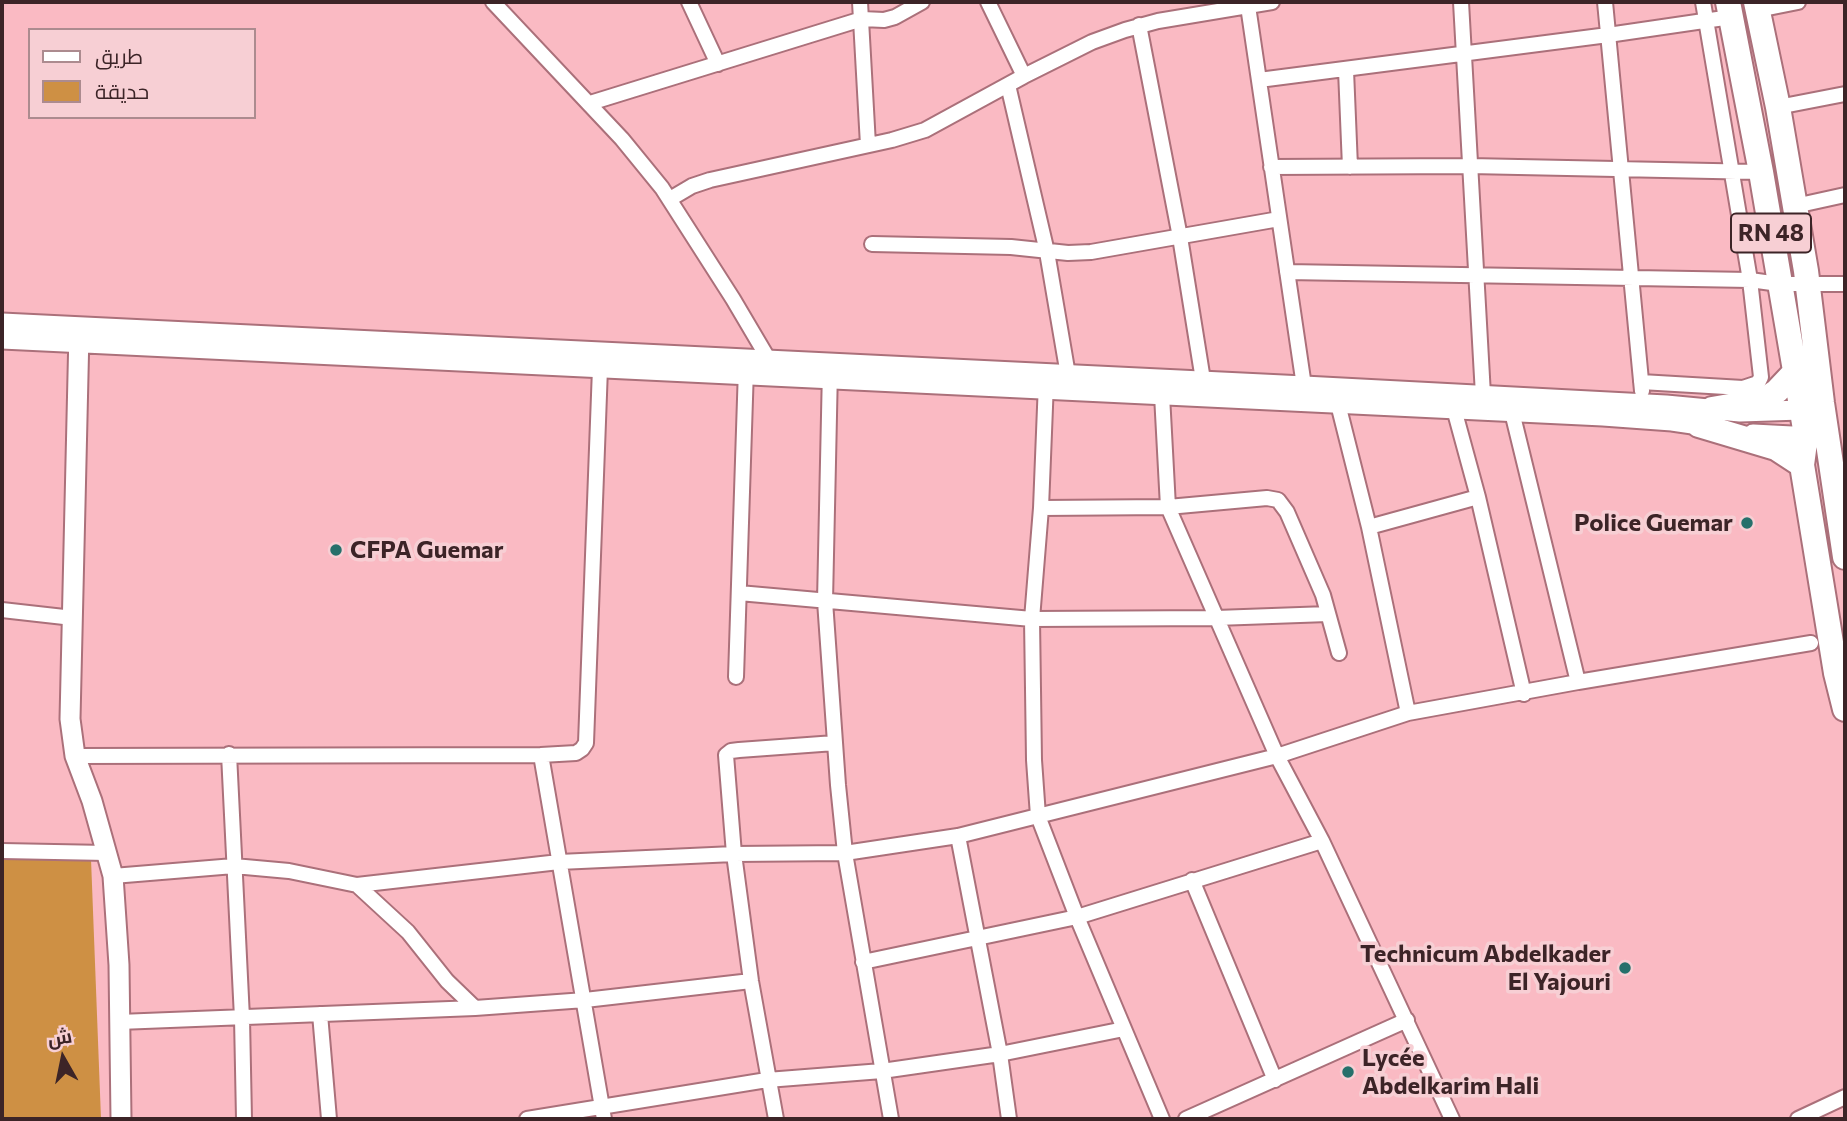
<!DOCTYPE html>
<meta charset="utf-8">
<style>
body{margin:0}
#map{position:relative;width:1847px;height:1121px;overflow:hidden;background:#fabac3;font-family:Commissioner,Cairo,sans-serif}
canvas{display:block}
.frame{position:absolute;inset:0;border:4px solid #3c2427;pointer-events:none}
.legend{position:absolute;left:28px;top:28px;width:228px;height:91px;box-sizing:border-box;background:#f7cfd4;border:2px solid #ac8b8f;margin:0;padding:9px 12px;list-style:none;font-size:21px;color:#3c2427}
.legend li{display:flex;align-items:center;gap:14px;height:35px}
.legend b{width:35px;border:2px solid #ac8b8f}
.north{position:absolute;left:28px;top:1023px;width:70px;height:70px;-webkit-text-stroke:5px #f7cfd4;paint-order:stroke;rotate:351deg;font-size:19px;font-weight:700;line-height:28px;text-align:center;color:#3c2427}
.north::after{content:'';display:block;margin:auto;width:24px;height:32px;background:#3c2427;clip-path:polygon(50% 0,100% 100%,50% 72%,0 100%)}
</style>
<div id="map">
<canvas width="1847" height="1121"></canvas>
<div class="frame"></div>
<ul class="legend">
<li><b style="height:9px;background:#fff"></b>طريق</li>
<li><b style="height:19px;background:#ce9044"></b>حديقة</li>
</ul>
<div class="north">ش</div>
</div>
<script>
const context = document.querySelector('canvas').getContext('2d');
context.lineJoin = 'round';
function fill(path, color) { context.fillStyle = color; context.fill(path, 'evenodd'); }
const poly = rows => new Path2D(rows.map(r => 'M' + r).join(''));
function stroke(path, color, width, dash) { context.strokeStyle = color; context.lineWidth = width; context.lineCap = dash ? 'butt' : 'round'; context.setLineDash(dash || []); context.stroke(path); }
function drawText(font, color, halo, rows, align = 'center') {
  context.font = font + ' Commissioner,sans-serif'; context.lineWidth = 7; context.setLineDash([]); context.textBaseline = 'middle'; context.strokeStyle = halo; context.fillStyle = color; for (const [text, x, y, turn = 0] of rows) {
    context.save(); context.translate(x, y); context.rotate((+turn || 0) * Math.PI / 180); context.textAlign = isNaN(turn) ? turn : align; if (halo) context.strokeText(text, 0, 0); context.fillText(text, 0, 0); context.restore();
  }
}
fill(poly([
 [91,859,101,1119,2,1119,2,860]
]), '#ce9044');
const street = poly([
 [493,2,622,139,662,188,733,299,769,360],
 [689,2,718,64],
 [860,2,868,145],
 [988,2,1024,76],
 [1461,2,1483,395],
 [1605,2,1642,391],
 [1248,6,1304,386],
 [1758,10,1798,2],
 [1139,25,1180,237,1203,380],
 [1346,70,1350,167],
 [1259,80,1608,35,1731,17],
 [1008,85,1047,252,1068,375],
 [590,103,862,19,884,20,895,17,922,2],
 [1778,107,1845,94],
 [1271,167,1470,166,1761,172],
 [670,199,692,186,710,180,892,140,925,130,1024,76,1092,42,1125,30,1158,21,1272,2],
 [1795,206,1845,195],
 [872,244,1011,247,1068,253,1091,252,1279,219],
 [1287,272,1750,280,1779,284,1845,284],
 [830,369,825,601,838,785,845,853,891,1119],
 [1046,382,1041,508,1032,619,1034,760,1038,816,1077,917,1322,841],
 [1641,382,1743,388,1758,383,1761,377,1750,280,1703,2],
 [1162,395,1168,507,1277,756,1322,841,1452,1119],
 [1338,404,1369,527,1408,713],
 [1454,409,1478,497,1524,694],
 [1512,412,1578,682,1811,643],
 [1041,508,1168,507,1267,498,1278,500,1287,512,1323,595,1339,653],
 [1369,527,1478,497],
 [739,593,1032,619,1216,618,1328,614],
 [2,610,73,618],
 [736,677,746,368],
 [229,754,242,1018,244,1119],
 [541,755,576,753,582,749,586,743,600,368],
 [75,756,541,755,604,1119],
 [958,836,1000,1054,1009,1119],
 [2,851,107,853],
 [113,876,234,866,289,871,357,885,559,862,734,854,845,853,958,836,1277,756,1408,713,1578,682],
 [1192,880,1275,1080],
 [357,885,408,932,447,981,475,1008],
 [863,962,1077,917,1162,1119],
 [320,1014,329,1119],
 [119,1022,475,1008,585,1000,751,981],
 [527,1119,767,1080,882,1071,1000,1054,1124,1029],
 [776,1119,751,981,734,854,726,755,731,751,739,750,835,743],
 [1186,1119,1407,1020],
 [1798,1119,1845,1097]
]);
const secondary = poly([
 [2,323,1304,386,1666,405,1740,412,1801,410,1814,406],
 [79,332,70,719,75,756,92,801,113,876,119,965,121,1119],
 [2,339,1603,416,1672,421,1713,427],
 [1753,434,1792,436,1806,435,1817,430]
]);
const highway = poly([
 [1728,2,1761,172,1806,435,1802,465,1836,673,1845,709],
 [1756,2,1778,107,1806,271,1822,403,1845,557],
 [1712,409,1764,400,1777,391,1795,372],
 [1699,425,1776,448,1802,465]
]);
stroke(street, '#ab707a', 18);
stroke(secondary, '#ab707a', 23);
stroke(highway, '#ab707a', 28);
stroke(street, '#fff', 14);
stroke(secondary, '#fff', 19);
stroke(highway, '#fff', 24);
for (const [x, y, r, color] of [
 [1747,523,7,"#26706b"],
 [336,550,7,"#26706b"],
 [1625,968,7,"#26706b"],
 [1348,1072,7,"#26706b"]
]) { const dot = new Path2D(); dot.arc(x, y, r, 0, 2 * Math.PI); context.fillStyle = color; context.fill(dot); stroke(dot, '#f7cfd4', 2.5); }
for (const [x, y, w] of [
 [1771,233,80]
]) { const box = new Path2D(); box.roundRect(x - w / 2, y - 19.5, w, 39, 5); context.fillStyle = '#f7cfd4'; context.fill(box); stroke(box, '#3c2427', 2); }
drawText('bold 23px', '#3c2427', null, [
 ["RN 48",1771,233]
]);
drawText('bold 24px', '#3c2427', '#f7cfd4', [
 ["Police Guemar",1733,523],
 ["CFPA Guemar",350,550,"left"],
 ["Technicum Abdelkader",1611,954],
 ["El Yajouri",1611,982],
 ["Lycée",1362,1058,"left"],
 ["Abdelkarim Hali",1362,1086,"left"]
], 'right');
</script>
